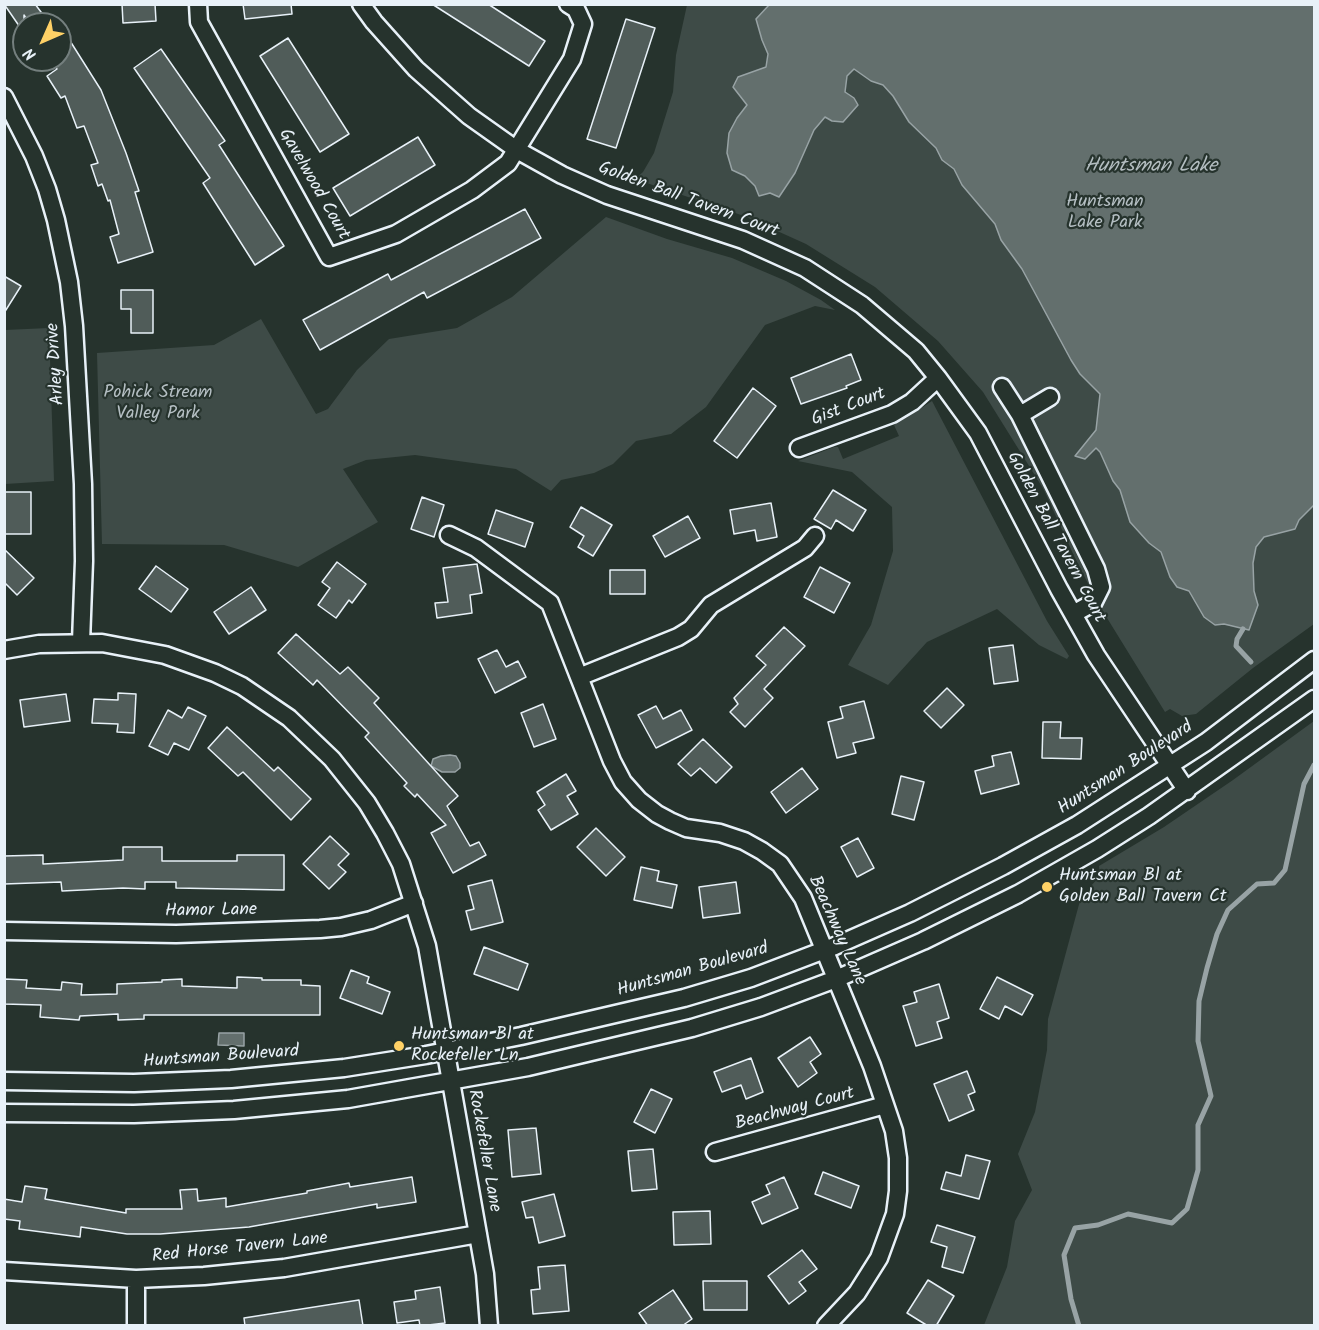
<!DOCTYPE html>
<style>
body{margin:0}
#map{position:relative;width:1319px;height:1330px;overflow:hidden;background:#26332d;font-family:Kalam,sans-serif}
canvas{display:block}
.frame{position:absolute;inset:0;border:6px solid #e8f1f8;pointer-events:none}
.north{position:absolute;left:12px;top:12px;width:60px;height:60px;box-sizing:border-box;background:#26332d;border:2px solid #747f7e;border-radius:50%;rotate:225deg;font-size:16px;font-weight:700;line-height:24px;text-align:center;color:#e8f1f8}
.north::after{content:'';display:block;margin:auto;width:21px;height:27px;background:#ffd166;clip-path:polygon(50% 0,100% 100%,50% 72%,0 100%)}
</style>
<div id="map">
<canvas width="1319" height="1330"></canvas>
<div class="frame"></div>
<div class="north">N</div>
</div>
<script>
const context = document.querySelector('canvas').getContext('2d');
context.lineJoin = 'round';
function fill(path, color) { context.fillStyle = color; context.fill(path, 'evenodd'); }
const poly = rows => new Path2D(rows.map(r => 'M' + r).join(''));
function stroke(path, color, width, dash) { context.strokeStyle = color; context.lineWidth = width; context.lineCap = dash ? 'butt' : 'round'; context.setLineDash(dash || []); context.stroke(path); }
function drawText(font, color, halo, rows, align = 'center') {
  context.font = font + ' Kalam,sans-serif'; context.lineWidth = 4.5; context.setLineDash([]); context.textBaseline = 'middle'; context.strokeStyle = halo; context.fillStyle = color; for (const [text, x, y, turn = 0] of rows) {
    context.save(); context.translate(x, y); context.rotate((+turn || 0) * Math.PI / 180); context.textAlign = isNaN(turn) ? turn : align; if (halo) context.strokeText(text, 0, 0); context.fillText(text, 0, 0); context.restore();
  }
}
fill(poly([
 [687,5,1314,5,1314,624,1253,668,1196,714,1182,716,1170,709,1165,712,1099,605,1075,558,1044,490,983,392,938,341,875,287,806,244,744,216,635,179,643,172,654,153,673,92,676,55],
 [606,217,667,239,732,258,786,281,821,300,835,310,815,306,765,325,706,407,671,434,636,441,613,464,594,473,561,480,551,491,516,469,415,455,366,460,343,469,378,522,298,567,224,545,102,544,97,353,214,345,261,319,316,414,328,409,357,370,389,339,457,328,512,297],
 [49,328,54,481,5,484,5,330],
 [932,401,1047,621,1069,656,1067,659,1039,645,997,609,927,642,888,685,848,665,871,625,893,551,892,507,852,472,798,461,834,447,838,447,843,459,899,436,894,425,897,422,906,418],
 [1314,721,1314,1325,984,1325,1007,1267,1015,1221,1032,1190,1018,1154,1035,1112,1047,1050,1048,1019,1081,897,1100,876,1099,866,1164,827,1233,780]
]), '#3e4b47');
const water = poly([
 [769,5,1314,5,1314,505,1299,520,1295,529,1264,537,1256,547,1253,563,1254,591,1258,605,1249,630,1224,624,1215,625,1204,617,1189,591,1177,587,1170,577,1161,552,1149,543,1130,522,1120,490,1113,481,1100,452,1096,448,1085,459,1075,456,1096,430,1100,394,1080,374,1071,360,1022,269,1001,240,995,224,962,185,954,169,942,160,936,148,909,122,893,96,883,85,871,81,854,69,847,76,845,92,854,98,858,105,843,122,832,121,825,117,814,130,795,173,779,197,770,193,759,196,755,186,745,176,732,170,727,153,729,133,737,118,747,105,733,87,738,77,766,67,768,54,762,40,756,19,769,5],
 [450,755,456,756,460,763,460,768,455,772,442,772,431,766,433,759,441,756,450,755],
 [219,1033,244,1033,244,1046,218,1045,219,1033]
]);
fill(water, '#636f6d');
stroke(water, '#98a3a5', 1.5);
stroke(poly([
 [1243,629,1237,639,1236,646,1251,662],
 [1079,1326,1071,1299,1064,1255,1075,1228,1098,1225,1128,1214,1172,1223,1187,1209,1198,1170,1198,1125,1211,1096,1198,1041,1199,1001,1207,968,1217,934,1228,910,1257,884,1274,883,1285,870,1304,784,1314,765]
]), '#98a3a5', 5);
const building = poly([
 [4,4,35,4,50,24,30,24,24,15,24,33,4,4],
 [122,4,155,4,156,21,123,23,122,4],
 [243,4,291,4,292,14,245,19,243,4],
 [432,4,488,4,545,41,529,66,432,4],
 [626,19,655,28,616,148,587,139,626,19],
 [60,25,101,90,126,153,139,191,135,192,153,252,118,263,110,237,119,234,110,200,108,201,102,184,98,186,91,165,98,163,84,126,77,128,65,96,61,98,47,76,57,69,52,60,60,60,60,25],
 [288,38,349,134,320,152,260,56,288,38],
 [161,49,225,141,219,145,284,246,255,265,203,183,210,178,134,68,161,49],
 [418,137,435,165,350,216,333,188,418,137],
 [525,209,541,238,427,298,424,292,320,350,303,320,388,274,391,280,525,209],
 [4,276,21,286,4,313,4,276],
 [121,290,153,290,153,333,131,333,131,309,121,309,121,290],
 [851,354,861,380,846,386,847,388,801,404,791,378,851,354],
 [753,388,776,406,737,458,714,441,753,388],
 [833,490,866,510,853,531,836,520,831,529,814,519,833,490],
 [4,492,31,492,31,534,4,534,4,492],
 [422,497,444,505,434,537,411,529,422,497],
 [771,503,777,537,757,541,755,530,734,534,730,510,771,503],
 [581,507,612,525,593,556,578,547,584,536,570,527,581,507],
 [496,510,533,523,525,547,488,534,496,510],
 [688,516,700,538,665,557,653,536,688,516],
 [4,549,34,578,17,595,4,582,4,549],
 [337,562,366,584,352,603,349,600,336,618,318,605,330,588,322,582,337,562],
 [477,564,482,593,470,595,472,613,437,618,435,603,448,602,443,568,477,564],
 [156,566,188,589,171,612,139,589,156,566],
 [820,567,850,583,834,613,804,597,820,567],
 [610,570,645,570,645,594,610,594,610,570],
 [251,587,266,610,229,634,214,612,251,587],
 [784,627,805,646,764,689,773,698,745,727,730,712,738,704,734,698,766,665,756,656,784,627],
 [296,634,340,674,348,667,379,698,374,703,458,796,447,806,470,846,479,842,486,855,453,873,431,833,446,825,417,794,415,797,404,786,407,783,365,737,369,733,317,680,313,685,278,653,296,634],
 [1013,645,1018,681,994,684,989,648,1013,645],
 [497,650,506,667,518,661,526,677,495,693,478,659,497,650],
 [947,688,964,705,941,728,924,711,947,688],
 [118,693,136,694,134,733,117,732,118,724,92,723,94,699,118,700,118,693],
 [66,694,70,721,24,727,20,700,66,694],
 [864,701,874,738,853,743,856,753,837,758,828,722,843,718,840,707,864,701],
 [543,704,556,739,534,747,521,713,543,704],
 [656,706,663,719,681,710,692,730,656,748,638,715,656,706],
 [188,707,206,716,189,750,174,743,168,755,149,746,168,710,182,718,188,707],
 [1043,722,1061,722,1060,738,1082,738,1081,759,1042,758,1043,722],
 [227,727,274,771,278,767,311,799,291,820,243,772,238,776,208,748,227,727],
 [703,739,732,767,716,783,700,768,691,776,678,764,703,739],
 [1011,752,1019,784,981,794,975,771,994,766,992,756,1011,752],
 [802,768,818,789,786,813,771,792,802,768],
 [566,774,576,791,567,796,578,814,551,830,538,810,545,805,537,792,566,774],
 [901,776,924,782,914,820,892,814,901,776],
 [596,828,625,857,606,876,577,847,596,828],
 [330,836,349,854,338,865,346,872,329,889,303,864,330,836],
 [858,838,874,868,857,877,841,847,858,838],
 [123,847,162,847,162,861,237,861,237,855,284,855,284,890,176,888,176,882,145,882,145,889,123,888,62,891,61,882,4,884,4,856,43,855,43,864,123,860,123,847],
 [641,867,659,871,657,881,677,885,672,908,634,900,641,867],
 [492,880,503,922,471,930,466,911,474,909,468,886,492,880],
 [736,882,740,913,703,918,699,887,736,882],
 [484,947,528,964,518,990,474,974,484,947],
 [351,970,369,977,367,983,390,992,382,1014,340,998,351,970],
 [237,977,262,978,262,980,301,980,301,985,320,986,320,1015,144,1015,144,1019,118,1020,118,1014,80,1016,79,1020,40,1017,41,1005,4,1004,4,979,27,980,26,988,61,990,62,982,82,984,81,995,117,994,117,984,162,982,162,980,182,979,182,986,237,988,237,977],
 [997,977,1033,995,1022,1015,1005,1006,999,1019,980,1009,997,977],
 [939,984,949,1018,937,1022,942,1038,916,1046,903,1006,917,1002,914,992,939,984],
 [810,1037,821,1054,810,1062,817,1073,798,1087,778,1058,810,1037],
 [751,1058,763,1092,746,1099,741,1085,722,1092,714,1072,751,1058],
 [967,1071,975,1092,968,1095,974,1110,949,1121,934,1084,967,1071],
 [651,1089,672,1099,655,1133,634,1122,651,1089],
 [536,1128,541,1174,512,1177,508,1130,536,1128],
 [653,1149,657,1189,632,1191,628,1151,653,1149],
 [966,1155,990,1161,979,1199,941,1189,946,1172,961,1176,966,1155],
 [823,1172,859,1186,851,1208,815,1194,823,1172],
 [412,1177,416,1202,377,1208,377,1204,249,1227,160,1234,127,1234,81,1227,80,1237,19,1229,20,1221,4,1219,4,1199,22,1202,25,1186,47,1189,45,1199,126,1213,126,1209,182,1209,180,1190,197,1189,198,1201,226,1198,226,1207,307,1193,307,1191,349,1183,350,1187,412,1177],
 [784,1177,798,1208,762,1224,752,1202,770,1194,766,1185,784,1177],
 [554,1194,565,1236,539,1243,533,1217,526,1218,522,1202,554,1194],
 [710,1211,711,1244,674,1245,673,1212,710,1211],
 [937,1225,975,1237,963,1273,942,1267,947,1247,931,1242,937,1225],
 [802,1250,817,1269,799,1282,806,1291,789,1304,768,1276,802,1250],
 [565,1265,569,1311,533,1314,531,1290,540,1289,538,1267,565,1265],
 [928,1280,954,1296,936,1326,928,1326,907,1313,928,1280],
 [703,1281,747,1281,747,1310,704,1310,703,1281],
 [440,1287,445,1323,420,1326,419,1320,397,1323,394,1302,416,1299,415,1291,440,1287],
 [673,1290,692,1319,682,1326,648,1326,639,1313,673,1290],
 [359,1300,363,1326,245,1326,244,1318,359,1300]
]);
fill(building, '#505c59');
stroke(building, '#e8f1f8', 1.5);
const minor = poly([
 [198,4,199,22,329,257,396,234,472,190,508,163,572,59,583,24,576,9,568,4],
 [361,4,374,22,416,69,469,116,517,150,562,175,607,195,743,240,805,268,862,305,916,351,938,378,978,433,1059,589,1096,655,1187,791],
 [4,97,34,156,47,189,56,220,69,282,74,326,83,484,84,561,81,642],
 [1002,387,1020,415],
 [1050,397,1020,415,1096,569,1101,587,1093,603,1073,614],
 [799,448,892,414,912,402,938,378],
 [449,535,476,548,550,603,612,761,623,782,639,800,657,814,670,821,686,828,720,833,744,841,762,851,780,864,803,898,872,1066,894,1131,898,1158,898,1191,895,1214,879,1258,857,1293,826,1326],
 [4,650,39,644,102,643,165,655,215,673,242,686,289,718,332,759,367,803,385,833,401,864,427,946,485,1274,489,1326],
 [579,677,678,637,691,629,711,605,805,548,815,536],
 [4,931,176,934,320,929,341,927,371,920,414,903],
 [4,1081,134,1083,231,1079,344,1068,426,1055,521,1036,684,998,751,978,835,946,910,913,1003,866,1077,825,1206,742,1314,660],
 [4,1113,134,1114,234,1110,348,1099,528,1067,692,1028,761,1007,836,979,923,941,1018,894,1097,849,1149,816,1314,699],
 [715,1152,885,1105],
 [4,1271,136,1279,204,1276,284,1268,478,1234],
 [136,1279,136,1326]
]);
stroke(minor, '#e8f1f8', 21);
stroke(minor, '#26332d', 16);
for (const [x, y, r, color] of [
 [1047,887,6,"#ffd166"],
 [399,1046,6,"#ffd166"]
]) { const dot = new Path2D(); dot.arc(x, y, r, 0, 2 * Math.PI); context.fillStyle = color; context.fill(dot); stroke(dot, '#26332d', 2); }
drawText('18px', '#e8f1f8', '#26332d', [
 ["Gavelwood Court",313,185,60],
 ["Golden Ball Tavern Court",688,201,20],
 ["Arley Drive",57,364,-94],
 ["Gist Court",849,408,-21],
 ["Golden Ball Tavern Court",1055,538,62],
 ["Huntsman Boulevard",1126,769,-33],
 ["Hamor Lane",211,912,-1],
 ["Beachway Lane",836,931,66],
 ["Huntsman Boulevard",693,971,-16],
 ["Huntsman Boulevard",221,1058,-4],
 ["Beachway Court",795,1110,-15],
 ["Rockefeller Lane",483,1151,80],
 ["Red Horse Tavern Lane",240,1249,-6]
]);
drawText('18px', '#b5bfc3', '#26332d', [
 ["Huntsman",1105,203],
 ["Lake Park",1105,224],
 ["Pohick Stream",158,394],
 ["Valley Park",158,415]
]);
drawText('18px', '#e8f1f8', '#26332d', [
 ["Huntsman Bl at",1059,877],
 ["Golden Ball Tavern Ct",1059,898],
 ["Huntsman Bl at",411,1036],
 ["Rockefeller Ln",411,1057]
], 'left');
drawText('italic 20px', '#b3bdc0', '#26332d', [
 ["Huntsman Lake",1151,168]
]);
</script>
